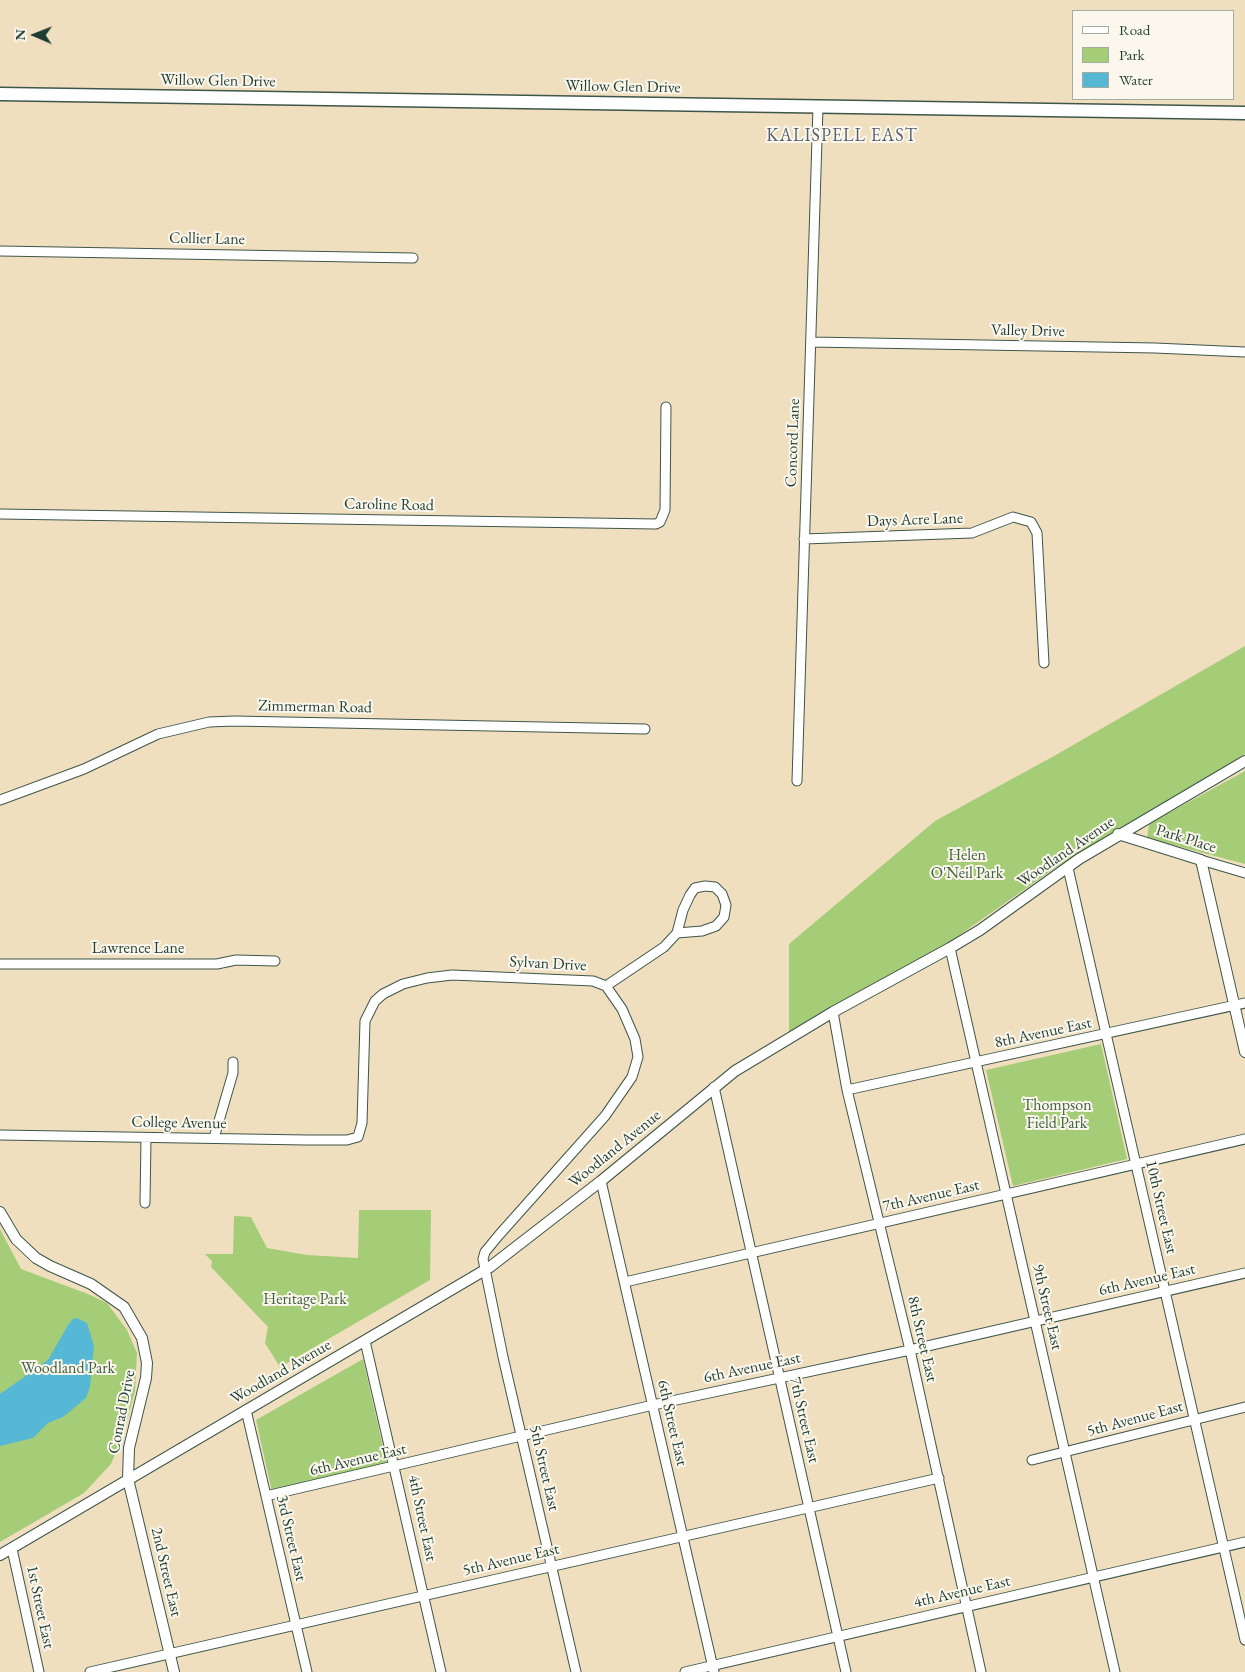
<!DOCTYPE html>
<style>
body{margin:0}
#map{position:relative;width:1245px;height:1672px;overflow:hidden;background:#f0dfbf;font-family:"EB Garamond",serif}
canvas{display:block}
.legend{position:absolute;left:1072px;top:10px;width:162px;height:90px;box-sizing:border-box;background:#fbf7ec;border:1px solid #a3ada2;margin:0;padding:6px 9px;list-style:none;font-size:15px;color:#1f3d34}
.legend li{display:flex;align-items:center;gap:10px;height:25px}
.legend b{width:25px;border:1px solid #a3ada2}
.north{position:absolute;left:10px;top:10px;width:50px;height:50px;-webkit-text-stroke:4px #fbf7ec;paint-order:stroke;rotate:271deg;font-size:14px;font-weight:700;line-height:20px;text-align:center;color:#1f3d34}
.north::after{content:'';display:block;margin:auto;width:18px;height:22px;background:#1f3d34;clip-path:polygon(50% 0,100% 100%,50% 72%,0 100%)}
</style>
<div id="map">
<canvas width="1245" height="1672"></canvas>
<ul class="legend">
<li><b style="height:6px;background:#fff"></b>Road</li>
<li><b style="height:14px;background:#a5cc76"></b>Park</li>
<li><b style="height:14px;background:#57b8d6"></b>Water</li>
</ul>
<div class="north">N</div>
</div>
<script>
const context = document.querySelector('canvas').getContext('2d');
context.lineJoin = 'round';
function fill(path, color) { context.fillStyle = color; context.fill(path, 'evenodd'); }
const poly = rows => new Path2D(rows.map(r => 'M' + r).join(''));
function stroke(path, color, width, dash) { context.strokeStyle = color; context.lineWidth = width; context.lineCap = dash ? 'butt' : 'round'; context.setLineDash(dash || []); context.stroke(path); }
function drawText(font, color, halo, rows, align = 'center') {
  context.font = font + ' "EB Garamond",serif'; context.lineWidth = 4; context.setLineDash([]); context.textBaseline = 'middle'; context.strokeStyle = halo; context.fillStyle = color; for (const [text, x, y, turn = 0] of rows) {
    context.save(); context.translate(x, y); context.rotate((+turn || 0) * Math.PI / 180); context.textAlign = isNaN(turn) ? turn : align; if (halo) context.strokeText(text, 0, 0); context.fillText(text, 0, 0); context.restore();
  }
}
fill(poly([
 [1245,646,1245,754,1055,868,951,941,789,1034,789,944,935,821,1054,756],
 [1245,771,1245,864,1147,838,1149,824],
 [1101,1044,1127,1159,1013,1186,986,1070],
 [359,1210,431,1210,430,1280,280,1367,265,1343,268,1327,211,1267,212,1261,205,1254,233,1254,234,1216,251,1217,267,1248,307,1255,358,1258],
 [0,1229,21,1269,88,1294,107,1303,127,1330,137,1353,135,1391,122,1439,111,1464,84,1493,0,1542],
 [363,1359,387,1465,272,1492,256,1420]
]), '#a5cc76');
fill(poly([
 [77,1318,87,1323,94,1346,90,1387,86,1398,63,1417,48,1423,33,1438,0,1446,0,1394,48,1360,68,1325,73,1319]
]), '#57b8d6');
const minor = poly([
 [0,251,413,258],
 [811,342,1155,348,1245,352],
 [0,514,656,524,660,522,665,510,666,407],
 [804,539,972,533,1013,517,1031,522,1037,533,1044,663],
 [797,781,818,107],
 [0,800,84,769,158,734,209,722,234,721,645,729],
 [1201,860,1245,873],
 [1068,868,1245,1640],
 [950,948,1115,1672],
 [0,964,217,964,236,960,275,961],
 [606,986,664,947,677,933,702,931,716,926,724,917,726,905,722,894,715,887,705,886,695,888,690,895,683,910,677,933],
 [833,1012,847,1090,910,1350,981,1672],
 [714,1087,846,1672],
 [847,1090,1245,1003],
 [0,1135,307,1140,347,1140,358,1137,362,1123,365,1021,375,1001,383,994,403,984,427,978,452,975,593,981,606,986,622,1009,635,1039,638,1057,632,1077,605,1116,499,1235,485,1252,483,1259,503,1357,576,1672],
 [214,1138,233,1073,233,1062],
 [601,1181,714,1672],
 [145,1203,146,1138],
 [625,1282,1245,1139],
 [365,1341,441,1672],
 [246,1410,307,1672],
 [1032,1460,1245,1407],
 [266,1496,653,1405,910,1350,1245,1273],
 [12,1549,39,1672],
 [90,1672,939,1478],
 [685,1672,1245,1542]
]);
const tertiary = poly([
 [1118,834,1201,860,1245,1052],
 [0,1212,16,1239,36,1258,50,1266,91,1284,124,1307,142,1338,147,1363,146,1378,129,1448,128,1479,174,1672],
 [0,1555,490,1267,601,1181,735,1071,833,1012,950,948,980,930,1079,859,1245,761]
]);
const secondary = poly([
 [0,94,1245,113]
]);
stroke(minor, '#3e5549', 11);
stroke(tertiary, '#3e5549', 12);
stroke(secondary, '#3e5549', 15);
stroke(minor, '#fff', 9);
stroke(tertiary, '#fff', 10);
stroke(secondary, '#fff', 12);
drawText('16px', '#1f3d34', '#fbf7ec', [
 ["Willow Glen Drive",218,81,1],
 ["Willow Glen Drive",623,87,1],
 ["Collier Lane",207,239,1],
 ["Valley Drive",1028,331,1],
 ["Concord Lane",793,443,-88],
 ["Caroline Road",389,505,1],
 ["Days Acre Lane",915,520,-2],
 ["Zimmerman Road",315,707,1],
 ["Park Place",1186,839,17],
 ["Woodland Avenue",1066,852,-34],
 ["Lawrence Lane",138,949],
 ["Sylvan Drive",548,964,3],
 ["8th Avenue East",1043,1033,-12],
 ["College Avenue",179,1123,1],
 ["Woodland Avenue",615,1149,-39],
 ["7th Avenue East",931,1196,-13],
 ["10th Street East",1161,1207,77],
 ["6th Avenue East",1147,1280,-13],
 ["9th Street East",1047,1307,77],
 ["8th Street East",922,1339,77],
 ["6th Avenue East",752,1368,-12],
 ["Woodland Avenue",281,1372,-30],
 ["Conrad Drive",122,1412,-79],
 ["5th Avenue East",1135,1419,-15],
 ["7th Street East",804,1420,77],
 ["6th Street East",672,1423,77],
 ["6th Avenue East",358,1460,-13],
 ["5th Street East",544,1468,77],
 ["4th Street East",422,1518,78],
 ["3rd Street East",291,1538,77],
 ["5th Avenue East",511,1560,-13],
 ["2nd Street East",166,1572,77],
 ["4th Avenue East",962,1592,-13],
 ["1st Street East",40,1607,78]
]);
drawText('16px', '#406144', '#fbf7ec', [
 ["Helen",967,856],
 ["O'Neil Park",967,874],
 ["Thompson",1057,1106],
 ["Field Park",1057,1124],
 ["Heritage Park",305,1300],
 ["Woodland Park",68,1369]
]);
context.letterSpacing = '1px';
drawText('18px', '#56616f', '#fbf7ec', [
 ["KALISPELL EAST",842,136]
]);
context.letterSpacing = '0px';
</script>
